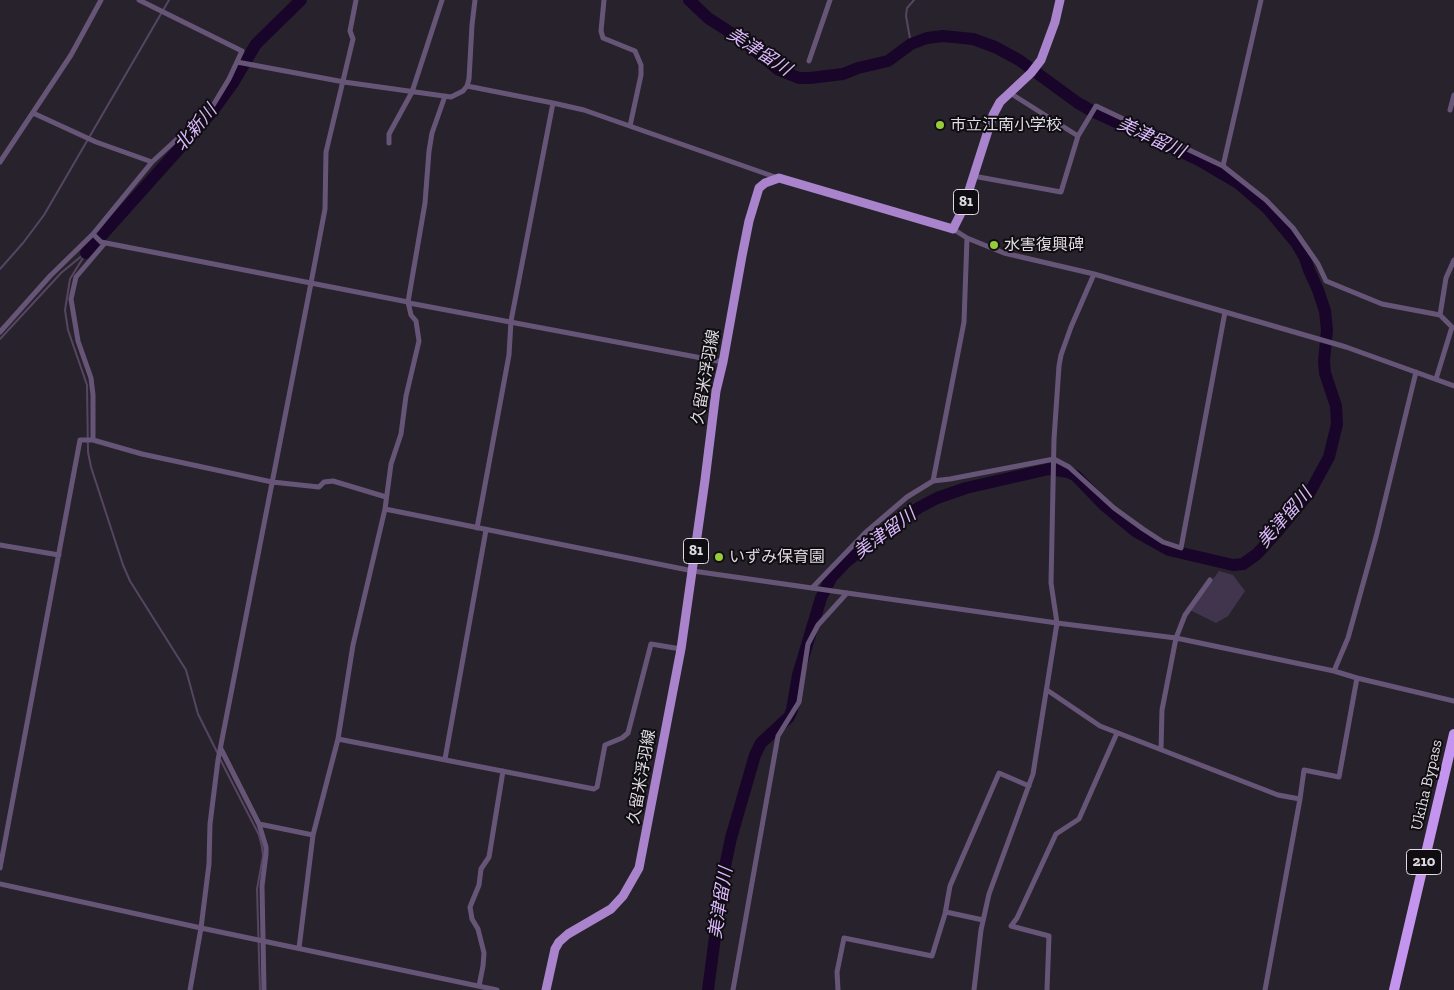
<!DOCTYPE html>
<meta charset="utf-8">
<style>
body{margin:0}
canvas{display:block;background:#27222c}
</style>
<canvas width="1454" height="990"></canvas>
<script>
const context = document.querySelector('canvas').getContext('2d');
context.lineJoin = 'round';
function fill(path, color) { context.fillStyle = color; context.fill(path, 'evenodd'); }
const poly = rows => new Path2D(rows.map(r => 'M' + r).join(''));
function stroke(path, color, width, dash) { context.strokeStyle = color; context.lineWidth = width; context.lineCap = dash ? 'butt' : 'round'; context.setLineDash(dash || []); context.stroke(path); }
function drawText(font, color, halo, rows, align = 'center') {
  context.font = font + ' "Zilla Slab","Noto Sans JP",serif'; context.lineWidth = 4; context.setLineDash([]); context.textBaseline = 'middle'; context.strokeStyle = halo; context.fillStyle = color; for (const [text, x, y, turn = 0] of rows) {
    context.save(); context.translate(x, y); context.rotate((+turn || 0) * Math.PI / 180); context.textAlign = isNaN(turn) ? turn : align; if (halo) context.strokeText(text, 0, 0); context.fillText(text, 0, 0); context.restore();
  }
}
fill(poly([
 [1219,571,1233,575,1245,591,1228,616,1216,623,1190,610]
]), '#41354d');
stroke(poly([
 [911,44,906,16,907,8,914,0],
 [86,253,70,279,65,310,68,330,87,385,88,452,91,467,123,565,130,581,186,670,198,714,217,752],
 [0,269,23,243,44,215,169,0],
 [0,339,61,273,84,254],
 [220,759,259,835,262,847,263,856,257,889,260,990]
]), '#554561', 2);
stroke(poly([
 [689,0,708,18,742,40,779,70,799,78,810,78,843,74,858,68,888,61,911,44,927,38,943,36,973,39,995,47,1019,60,1078,103,1092,111,1199,160,1238,183,1267,208,1297,244,1305,258,1309,270,1318,290,1325,311,1327,330,1324,361,1325,373,1336,406,1337,424,1329,457,1310,492,1277,532,1257,554,1243,564,1233,565,1169,550,1135,531,1105,506,1076,476,1068,472,1049,469,966,488,937,498,920,507,894,524,846,562,831,578,821,598,798,675,792,710,789,717,761,743,755,755,731,838,723,876,708,990],
 [86,253,212,112,233,83,256,44,301,0]
]), '#1a052a', 12);
stroke(poly([
 [604,0,601,31,603,38,635,51,641,65,641,75,630,126],
 [809,61,830,0],
 [237,62,344,82,451,97,463,91,467,86,469,79,472,25,475,0],
 [467,86,553,103,584,110,778,178],
 [1010,93,1078,136],
 [1450,110,1454,95],
 [33,113,96,142,152,162],
 [389,143,389,134,412,92,442,0],
 [0,162,71,55,101,0],
 [1223,166,1261,0],
 [973,176,1061,192,1078,136,1096,106,1223,166,1266,200,1293,228,1318,264,1326,281,1382,304,1440,315,1452,327,1436,379],
 [953,229,967,238,1004,253,1094,274,1346,347,1454,386],
 [93,234,101,242,408,302],
 [409,303,723,362],
 [1440,315,1446,278,1454,260],
 [0,332,50,276,93,234,152,162,212,107,229,79,242,51,139,0],
 [93,440,93,395,91,378,78,341,71,299,76,277,105,243],
 [933,481,964,322,967,238],
 [385,509,693,571,1057,623,1176,638,1334,671,1357,678,1454,701],
 [477,528,509,355,511,321,553,103],
 [0,545,59,555],
 [812,588,865,533,907,497,933,481,950,479,1054,459,1069,467,1114,508,1143,529,1163,542,1181,548,1225,312],
 [1334,671,1348,638,1376,537,1416,372],
 [1047,690,1100,726,1278,795,1300,799],
 [338,739,594,789,597,787,605,745,622,738,628,733,651,644,681,649],
 [221,749,259,824,313,835],
 [1161,749,1162,710,1176,638,1185,615,1210,580],
 [445,759,486,530],
 [259,824,266,847,266,854,262,886,264,990],
 [0,868,80,440,93,440,142,454,272,482,319,487,324,482,333,481,386,497],
 [0,884,201,928,497,990],
 [946,912,983,920],
 [299,948,313,835,338,739,353,645,385,509,391,464,401,434,406,396,419,341,416,321,411,315,408,302,425,203,429,151,432,133,445,96],
 [479,986,483,966,484,953,478,929,472,919,470,907,479,885,481,869,489,857,503,771],
 [190,990,201,928,209,864,210,824,218,760,311,283,325,209,326,152,353,39,350,31,356,0],
 [733,990,778,736,799,702,808,644,818,625,847,593],
 [838,990,837,972,844,938,932,956,945,914,950,886,999,773,1029,786],
 [974,990,981,930,989,894,1033,774,1057,623,1051,583,1054,439,1059,366,1061,355,1071,327,1094,274],
 [1047,990,1049,936,1011,926,1017,918,1056,834,1079,819,1117,733],
 [1265,990,1300,799,1304,770,1339,777,1357,678]
]), '#675578', 5);
stroke(poly([
 [546,990,555,949,559,942,568,934,611,909,623,896,639,868,681,649,705,480,716,391,723,362,742,256,749,221,759,188,765,183,779,178,953,229,963,209,993,115,1000,102,1031,73,1041,60,1055,22,1060,0]
]), '#a983cc', 9);
stroke(poly([
 [1394,990,1454,734]
]), '#c395ee', 10);
for (const [x, y, r, color] of [
 [940,125,5,"#97cc38"],
 [994,245,5,"#97cc38"],
 [719,557,5,"#97cc38"]
]) { const dot = new Path2D(); dot.arc(x, y, r, 0, 2 * Math.PI); context.fillStyle = color; context.fill(dot); stroke(dot, '#0f0d11', 2); }
for (const [x, y, w] of [
 [966,202,25],
 [696,551,25],
 [1424,862,35]
]) { const box = new Path2D(); box.roundRect(x - w / 2, y - 12.5, w, 25, 4); context.fillStyle = '#0f0d11'; context.fill(box); stroke(box, '#dedbe1', 1); }
drawText('bold 15px', '#dedbe1', null, [
 ["81",966,202],
 ["81",696,551],
 ["210",1424,862]
]);
drawText('16px', '#dedbe1', '#0f0d11', [
 ["市立江南小学校",950,125],
 ["水害復興碑",1004,245],
 ["いずみ保育園",729,557]
], 'left');
drawText('16px', '#dedbe1', '#0f0d11', [
 ["久留米浮羽線",706,377,-80],
 ["久留米浮羽線",642,777,-80],
 ["Ukiha Bypass",1427,785,-77]
]);
drawText('italic 18px', '#dbb7fd', '#0f0d11', [
 ["美津留川",759,52,33],
 ["北新川",196,128,-50],
 ["美津留川",1151,138,25],
 ["美津留川",1285,518,-49],
 ["美津留川",885,534,-36],
 ["美津留川",721,903,-81]
]);
</script>
